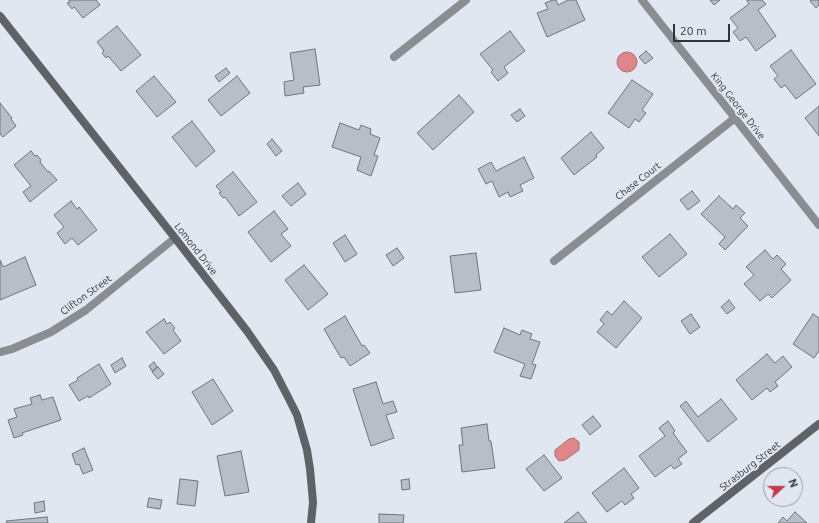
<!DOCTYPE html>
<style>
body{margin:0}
#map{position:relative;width:819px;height:523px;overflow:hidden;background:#e0e7f1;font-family:Ubuntu,sans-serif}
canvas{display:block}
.north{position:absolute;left:763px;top:467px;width:40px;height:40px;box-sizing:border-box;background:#e0e7f1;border:1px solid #9a9fa7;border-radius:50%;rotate:69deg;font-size:11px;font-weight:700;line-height:16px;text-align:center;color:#313337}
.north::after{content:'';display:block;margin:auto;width:14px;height:18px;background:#c8374d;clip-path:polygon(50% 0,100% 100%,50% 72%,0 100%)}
.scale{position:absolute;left:673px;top:24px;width:57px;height:18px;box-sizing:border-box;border:2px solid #313337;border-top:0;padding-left:5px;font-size:12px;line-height:14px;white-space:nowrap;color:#313337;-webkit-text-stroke:3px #e0e7f1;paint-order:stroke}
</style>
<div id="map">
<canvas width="819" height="523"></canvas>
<div class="north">N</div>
<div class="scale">20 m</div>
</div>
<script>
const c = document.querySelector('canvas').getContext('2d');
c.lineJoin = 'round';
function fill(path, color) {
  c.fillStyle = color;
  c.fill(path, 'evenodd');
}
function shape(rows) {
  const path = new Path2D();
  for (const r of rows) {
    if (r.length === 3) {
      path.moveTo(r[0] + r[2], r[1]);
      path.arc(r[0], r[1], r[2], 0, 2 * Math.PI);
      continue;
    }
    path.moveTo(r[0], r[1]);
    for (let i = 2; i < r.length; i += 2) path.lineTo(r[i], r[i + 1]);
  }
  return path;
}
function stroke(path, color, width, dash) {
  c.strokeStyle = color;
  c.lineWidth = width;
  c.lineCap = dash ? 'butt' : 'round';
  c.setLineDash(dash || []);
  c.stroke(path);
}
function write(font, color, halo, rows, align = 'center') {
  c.font = font + ' Ubuntu,sans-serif';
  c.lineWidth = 4;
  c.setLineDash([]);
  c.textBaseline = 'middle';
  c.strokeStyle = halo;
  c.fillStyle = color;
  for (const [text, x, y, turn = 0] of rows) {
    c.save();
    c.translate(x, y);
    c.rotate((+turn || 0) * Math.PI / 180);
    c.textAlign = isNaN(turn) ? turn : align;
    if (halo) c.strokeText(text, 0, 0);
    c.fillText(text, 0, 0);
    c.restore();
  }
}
const water = shape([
 [627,62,10],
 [574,438,579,442,579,450,565,460,559,461,555,456,555,450,569,439,574,438]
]);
const building = shape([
 [69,0,96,0,100,5,83,18,74,7,72,9,67,3,70,2,69,0],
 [553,0,556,0,558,5,568,0,576,0,585,20,547,37,537,13,548,9,545,3,553,0],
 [710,0,720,0,714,5,710,0],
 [747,0,762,0,766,4,758,10,776,36,756,51,746,37,740,41,733,32,738,28,730,18,749,4,747,1,747,0],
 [812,0,819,0,819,5,816,8,810,1,812,0],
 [117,26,141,55,121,71,108,56,106,58,102,53,104,51,97,42,117,26],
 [510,31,525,51,504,67,508,73,498,81,491,72,493,70,480,54,510,31],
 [315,49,320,85,303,87,304,93,285,96,284,82,294,80,290,53,315,49],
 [791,50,816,84,796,99,785,85,781,88,774,79,778,76,770,66,791,50],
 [646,51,653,58,645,64,639,57,646,51],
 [226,68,230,73,219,82,215,76,226,68],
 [154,76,176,102,157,117,136,91,154,76],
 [237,76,250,93,221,116,208,100,237,76],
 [632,80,653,94,642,110,646,113,639,122,635,119,629,128,608,113,632,80],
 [459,95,474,112,433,150,417,133,459,95],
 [0,103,12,118,11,119,16,126,3,137,0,134,0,103],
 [819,106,819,136,805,118,819,106],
 [520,109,525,116,517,122,511,115,520,109],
 [192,121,215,151,196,167,172,137,192,121],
 [340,123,359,130,361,125,371,129,370,134,380,138,374,155,378,156,371,176,357,170,361,157,332,147,340,123],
 [591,132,604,148,596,155,597,157,574,175,561,158,591,132],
 [272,139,282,151,276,156,267,144,272,139],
 [31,151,35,156,37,155,41,160,40,162,48,172,49,171,57,180,30,202,23,192,31,186,14,165,31,151],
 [524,157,534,178,520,185,523,191,510,197,508,192,499,197,492,181,486,184,478,169,491,162,496,171,524,157],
 [233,172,257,202,239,216,225,197,223,198,219,193,221,192,216,186,233,172],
 [298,183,306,194,291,206,282,196,298,183],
 [692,191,700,201,688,210,680,200,692,191],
 [719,196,733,209,736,205,745,213,740,218,748,226,725,250,719,244,725,237,701,214,719,196],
 [71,201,77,209,79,207,97,230,78,245,72,238,65,244,57,233,64,227,54,215,71,201],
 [274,211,288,229,281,234,291,246,271,262,248,232,274,211],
 [670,234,687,254,659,277,642,257,670,234],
 [345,235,357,254,345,262,333,243,345,235],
 [397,248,404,258,393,266,386,255,397,248],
 [765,250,773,259,777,255,786,264,781,269,791,280,772,298,768,294,760,301,744,284,754,275,746,267,765,250],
 [476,253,481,290,455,293,450,256,476,253],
 [25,257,36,285,0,300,0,260,3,267,25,257],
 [304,265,328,294,308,310,285,280,304,265],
 [729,300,735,308,727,314,721,307,729,300],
 [624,301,642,318,616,348,597,332,604,324,600,320,607,311,612,315,624,301],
 [691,314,700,327,690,334,681,321,691,314],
 [813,314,819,318,819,351,814,358,793,344,813,314],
 [345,316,362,346,364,345,370,353,350,366,344,357,341,358,324,329,345,316],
 [164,319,167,324,170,322,175,328,173,330,181,341,164,354,146,332,164,319],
 [504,328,520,335,522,330,532,334,530,339,540,342,532,364,536,365,531,379,520,376,525,364,494,352,504,328],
 [767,354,775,363,783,356,792,367,775,382,778,386,770,392,767,388,752,400,736,380,767,354],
 [122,358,126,366,115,373,111,365,122,358],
 [154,362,157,367,152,371,149,366,154,362],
 [99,364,111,384,89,398,88,396,79,401,69,385,78,380,77,378,99,364],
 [158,367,164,374,158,379,152,372,158,367],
 [213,379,233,411,212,425,192,392,213,379],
 [376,382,383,404,393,401,397,412,386,415,394,438,371,446,353,389,376,382],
 [40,395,42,400,53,397,61,420,22,433,23,435,14,438,8,420,17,417,14,409,32,404,30,398,40,395],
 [721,399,737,419,708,442,680,406,686,401,698,417,721,399],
 [593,416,601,426,590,435,582,425,593,416],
 [668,421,675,431,673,433,687,452,678,459,682,464,674,469,671,465,655,477,639,456,665,436,659,428,668,421],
 [487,424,489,441,491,441,495,468,462,472,459,445,463,445,461,428,487,424],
 [84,448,93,470,83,474,79,464,76,465,72,454,84,448],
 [241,451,249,492,225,496,217,456,241,451],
 [544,455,562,478,544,491,526,469,544,455],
 [624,468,639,488,631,494,634,498,625,505,622,501,607,512,592,493,624,468],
 [180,479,198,481,195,506,177,504,180,479],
 [409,479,410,489,402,490,401,480,409,479],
 [149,498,162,500,160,509,147,507,149,498],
 [44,501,45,511,35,513,34,503,44,501],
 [578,512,587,523,564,523,578,512],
 [795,512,807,523,778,523,783,517,787,521,795,512],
 [379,514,404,515,403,523,379,523,379,514],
 [47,517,48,523,7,523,6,521,47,517]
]);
const street = shape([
 [642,0,819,225],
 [394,57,466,0],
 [554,261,735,118],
 [0,352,12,349,51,332,86,310,175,238]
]);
const secondary = shape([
 [0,16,175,238,247,331,274,370,289,399,297,415,307,450,310,469,313,502,311,523],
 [693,523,819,424]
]);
const streetNames = [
 ["King George Drive",738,106,52],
 ["Chase Court",638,181,-38],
 ["Lomond Drive",196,249,52],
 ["Clifton Street",86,295,-36],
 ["Strasburg Street",750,466,-38]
];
fill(water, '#e0868a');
stroke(water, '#ac6d71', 1);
fill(building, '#b7bec7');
stroke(building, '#6f757d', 1);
stroke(street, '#8a8d91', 8);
stroke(secondary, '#5f6368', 8);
write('10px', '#313337', '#e0e7f1', streetNames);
</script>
